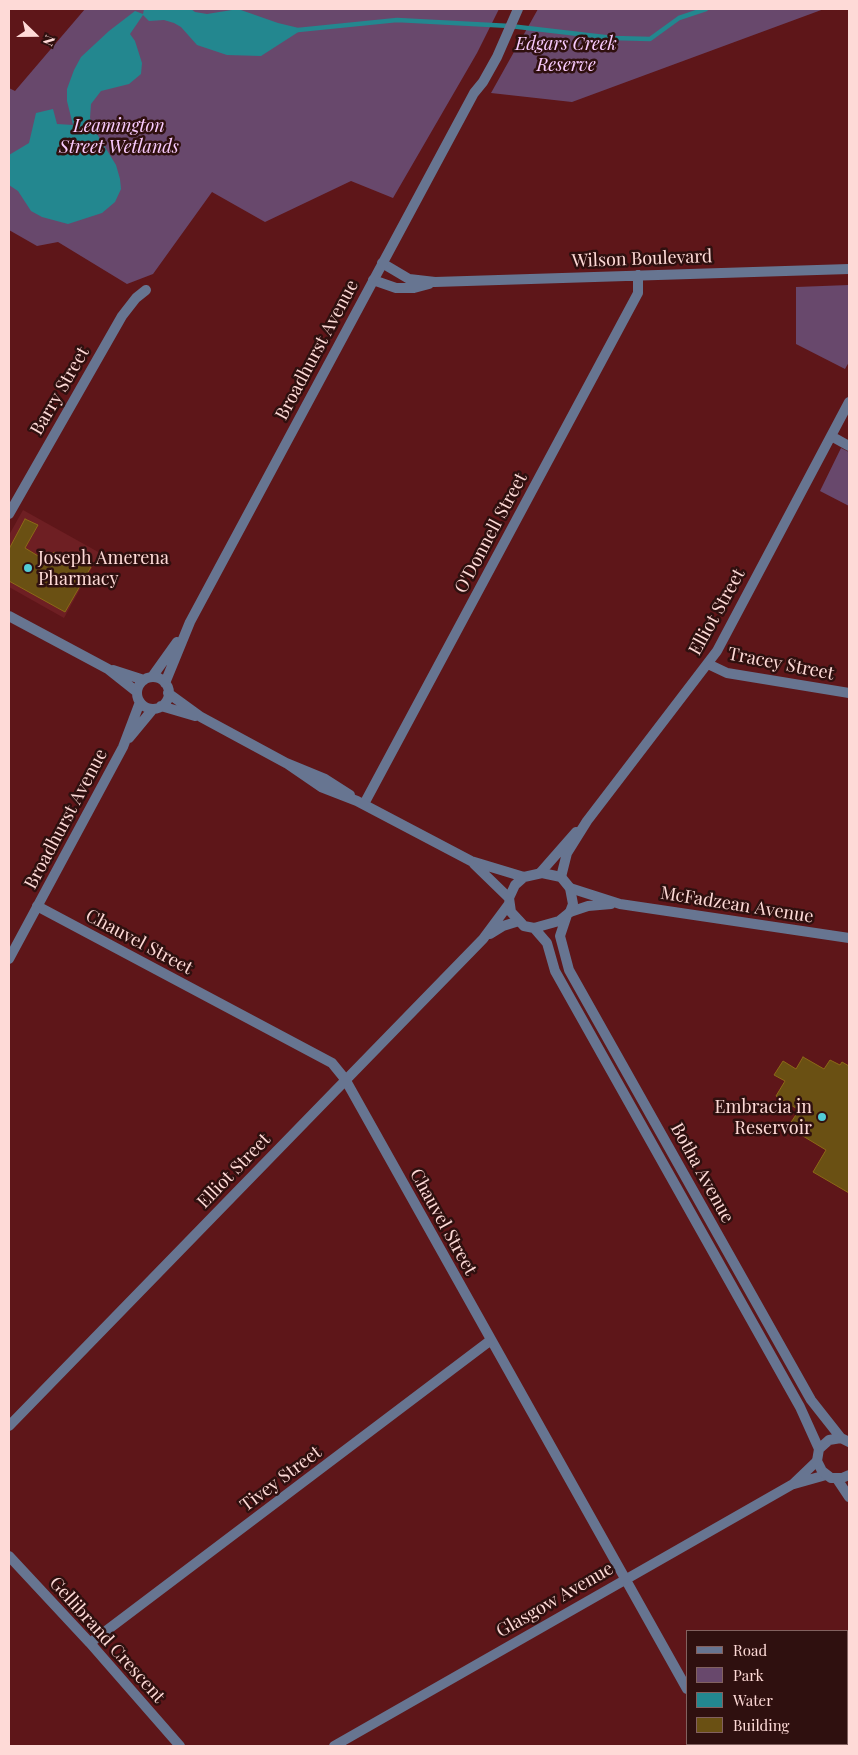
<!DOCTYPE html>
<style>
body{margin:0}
#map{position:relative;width:858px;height:1755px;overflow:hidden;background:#5e1619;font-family:"Playfair Display",serif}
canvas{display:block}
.frame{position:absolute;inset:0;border:10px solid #fedad7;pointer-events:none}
.legend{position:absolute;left:686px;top:1630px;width:162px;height:115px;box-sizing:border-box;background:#2f100f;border:1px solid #82615f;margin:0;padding:6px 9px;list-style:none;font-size:15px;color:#fedad7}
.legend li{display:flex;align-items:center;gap:10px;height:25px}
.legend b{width:25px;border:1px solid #82615f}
.north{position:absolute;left:10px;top:10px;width:50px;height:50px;-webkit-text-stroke:4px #2f100f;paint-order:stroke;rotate:112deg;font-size:14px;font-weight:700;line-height:20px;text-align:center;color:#fedad7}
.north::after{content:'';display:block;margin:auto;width:18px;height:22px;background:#fedad7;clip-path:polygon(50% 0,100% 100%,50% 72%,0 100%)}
</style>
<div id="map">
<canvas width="858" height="1755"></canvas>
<div class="frame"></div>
<ul class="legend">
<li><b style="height:6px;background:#677591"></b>Road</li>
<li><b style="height:14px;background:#68486c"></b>Park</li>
<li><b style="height:14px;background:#23878f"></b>Water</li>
<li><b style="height:14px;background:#6a5013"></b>Building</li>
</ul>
<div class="north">N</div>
</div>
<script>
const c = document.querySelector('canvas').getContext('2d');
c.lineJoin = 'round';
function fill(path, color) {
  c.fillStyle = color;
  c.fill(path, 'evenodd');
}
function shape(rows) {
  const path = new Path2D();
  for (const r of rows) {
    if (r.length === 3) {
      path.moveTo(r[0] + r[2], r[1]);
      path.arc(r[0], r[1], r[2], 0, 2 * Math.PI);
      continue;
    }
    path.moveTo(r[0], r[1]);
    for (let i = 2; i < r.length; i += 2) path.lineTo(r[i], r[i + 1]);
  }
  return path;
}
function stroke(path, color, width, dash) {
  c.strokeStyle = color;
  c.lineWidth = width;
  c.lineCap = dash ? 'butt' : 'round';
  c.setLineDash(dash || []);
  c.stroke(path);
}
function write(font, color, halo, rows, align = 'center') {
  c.font = font + ' "Playfair Display",serif';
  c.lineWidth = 5;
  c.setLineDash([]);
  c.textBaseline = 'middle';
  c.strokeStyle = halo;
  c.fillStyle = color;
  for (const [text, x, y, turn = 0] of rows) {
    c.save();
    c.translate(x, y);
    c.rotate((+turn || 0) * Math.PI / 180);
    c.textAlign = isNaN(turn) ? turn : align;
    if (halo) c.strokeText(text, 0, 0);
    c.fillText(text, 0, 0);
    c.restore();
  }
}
const built = shape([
 [23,510,100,553,64,618,9,587,9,535]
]);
const green = shape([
 [85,9,499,9,477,53,393,198,351,181,265,222,212,192,153,274,127,284,58,242,37,246,9,230,9,88,15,91],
 [538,9,824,9,572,102,491,93],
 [849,285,849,362,845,369,796,344,796,287],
 [841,448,849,452,849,506,820,491]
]);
const water = shape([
 [144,9,191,9,195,12,207,14,238,9,278,23,303,29,261,56,227,55,197,45,181,27,174,23,164,20,149,21,143,15,130,34,135,41,142,63,141,74,129,84,101,91,91,104,90,118,97,134,116,165,120,179,121,189,115,202,102,213,68,224,42,217,31,211,18,191,9,185,9,155,29,143,36,113,53,109,57,124,73,125,67,101,67,89,74,70,81,57,109,31,135,11,143,14]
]);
const stream = shape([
 [298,30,397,20,510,26,613,38,650,39,679,18,706,9]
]);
const building = shape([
 [25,519,38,525,25,548,48,562,54,552,76,565,79,560,91,567,65,612,9,581,9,549,25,519],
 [803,1057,824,1069,830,1060,840,1065,842,1062,849,1066,849,1193,813,1172,826,1150,788,1127,799,1110,776,1096,785,1081,774,1075,783,1061,796,1069,803,1057]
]);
const minor = shape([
 [382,263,409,279,435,282,849,269],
 [373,280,396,288,414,288,429,284],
 [831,436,849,446],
 [9,514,122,316,136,298,146,290],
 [708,664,727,673,849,693],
 [364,804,638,293,638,275],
 [540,873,576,832],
 [561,877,567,853,587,821,717,651,849,402],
 [570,888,620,904,849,938],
 [37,906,332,1063,345,1079,687,1689],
 [570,912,588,906,611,904],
 [490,934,503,926,519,921],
 [9,1426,483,939,509,904],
 [794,1484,826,1475],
 [9,1556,90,1643,180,1746],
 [90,1643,491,1340],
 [717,1744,718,1746],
 [334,1746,793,1484,817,1461]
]);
const tertiary = shape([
 [9,616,108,669,137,692],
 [113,670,144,680],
 [152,677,177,642],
 [153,693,16],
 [165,683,190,622,474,93,483,82,497,57,518,9],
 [168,693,201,717,286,763,325,779,350,795],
 [161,706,195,716],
 [129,738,153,709],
 [286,763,321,787,357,801,471,861,524,877],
 [474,864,509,898],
 [542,873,561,877,570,888,573,904,570,912,559,921,534,928,524,926,511,912,509,898,515,885,524,877,542,873],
 [567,915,560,936,569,970,811,1400,841,1438],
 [534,928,547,943,555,971,800,1407,819,1449],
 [9,959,123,747,140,702],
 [849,1442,841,1438,829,1440,819,1449,817,1461,822,1471,831,1478,842,1478,849,1475],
 [837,1479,849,1497]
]);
const markers = [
 [28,568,5,"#52ccd6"],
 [822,1117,5,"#52ccd6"]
];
const parkNames = [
 ["Edgars Creek",566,44],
 ["Reserve",566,65],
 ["Leamington",119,126],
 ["Street Wetlands",119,147]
];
const streetNames = [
 ["Wilson Boulevard",642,259,-2],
 ["Broadhurst Avenue",317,350,-62],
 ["Barry Street",60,391,-60],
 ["O'Donnell Street",491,533,-62],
 ["Elliot Street",717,612,-61],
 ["Tracey Street",781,664,11],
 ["Broadhurst Avenue",66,819,-62],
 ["McFadzean Avenue",737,905,9],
 ["Chauvel Street",139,942,28],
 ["Elliot Street",234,1171,-46],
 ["Botha Avenue",702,1173,61],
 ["Chauvel Street",443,1222,61],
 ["Tivey Street",281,1479,-37],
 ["Glasgow Avenue",555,1600,-30],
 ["Gellibrand Crescent",107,1640,48]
];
const poiNames = [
 ["Joseph Amerena",38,558],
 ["Pharmacy",38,579],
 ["Embracia in",812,1107,"right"],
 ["Reservoir",812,1128,"right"]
];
fill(built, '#6e1f23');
fill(green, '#68486c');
fill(water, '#23878f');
stroke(stream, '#23878f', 4.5);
fill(building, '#6a5013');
stroke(building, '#8c6917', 1);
stroke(minor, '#677591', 10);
stroke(tertiary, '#677591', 10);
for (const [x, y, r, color] of markers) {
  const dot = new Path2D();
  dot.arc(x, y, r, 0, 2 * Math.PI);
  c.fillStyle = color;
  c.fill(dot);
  stroke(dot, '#2f100f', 2);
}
write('italic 18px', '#f9cbfe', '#2f100f', parkNames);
write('18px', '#fedad7', '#2f100f', streetNames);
write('18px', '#fedad7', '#2f100f', poiNames, 'left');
</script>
